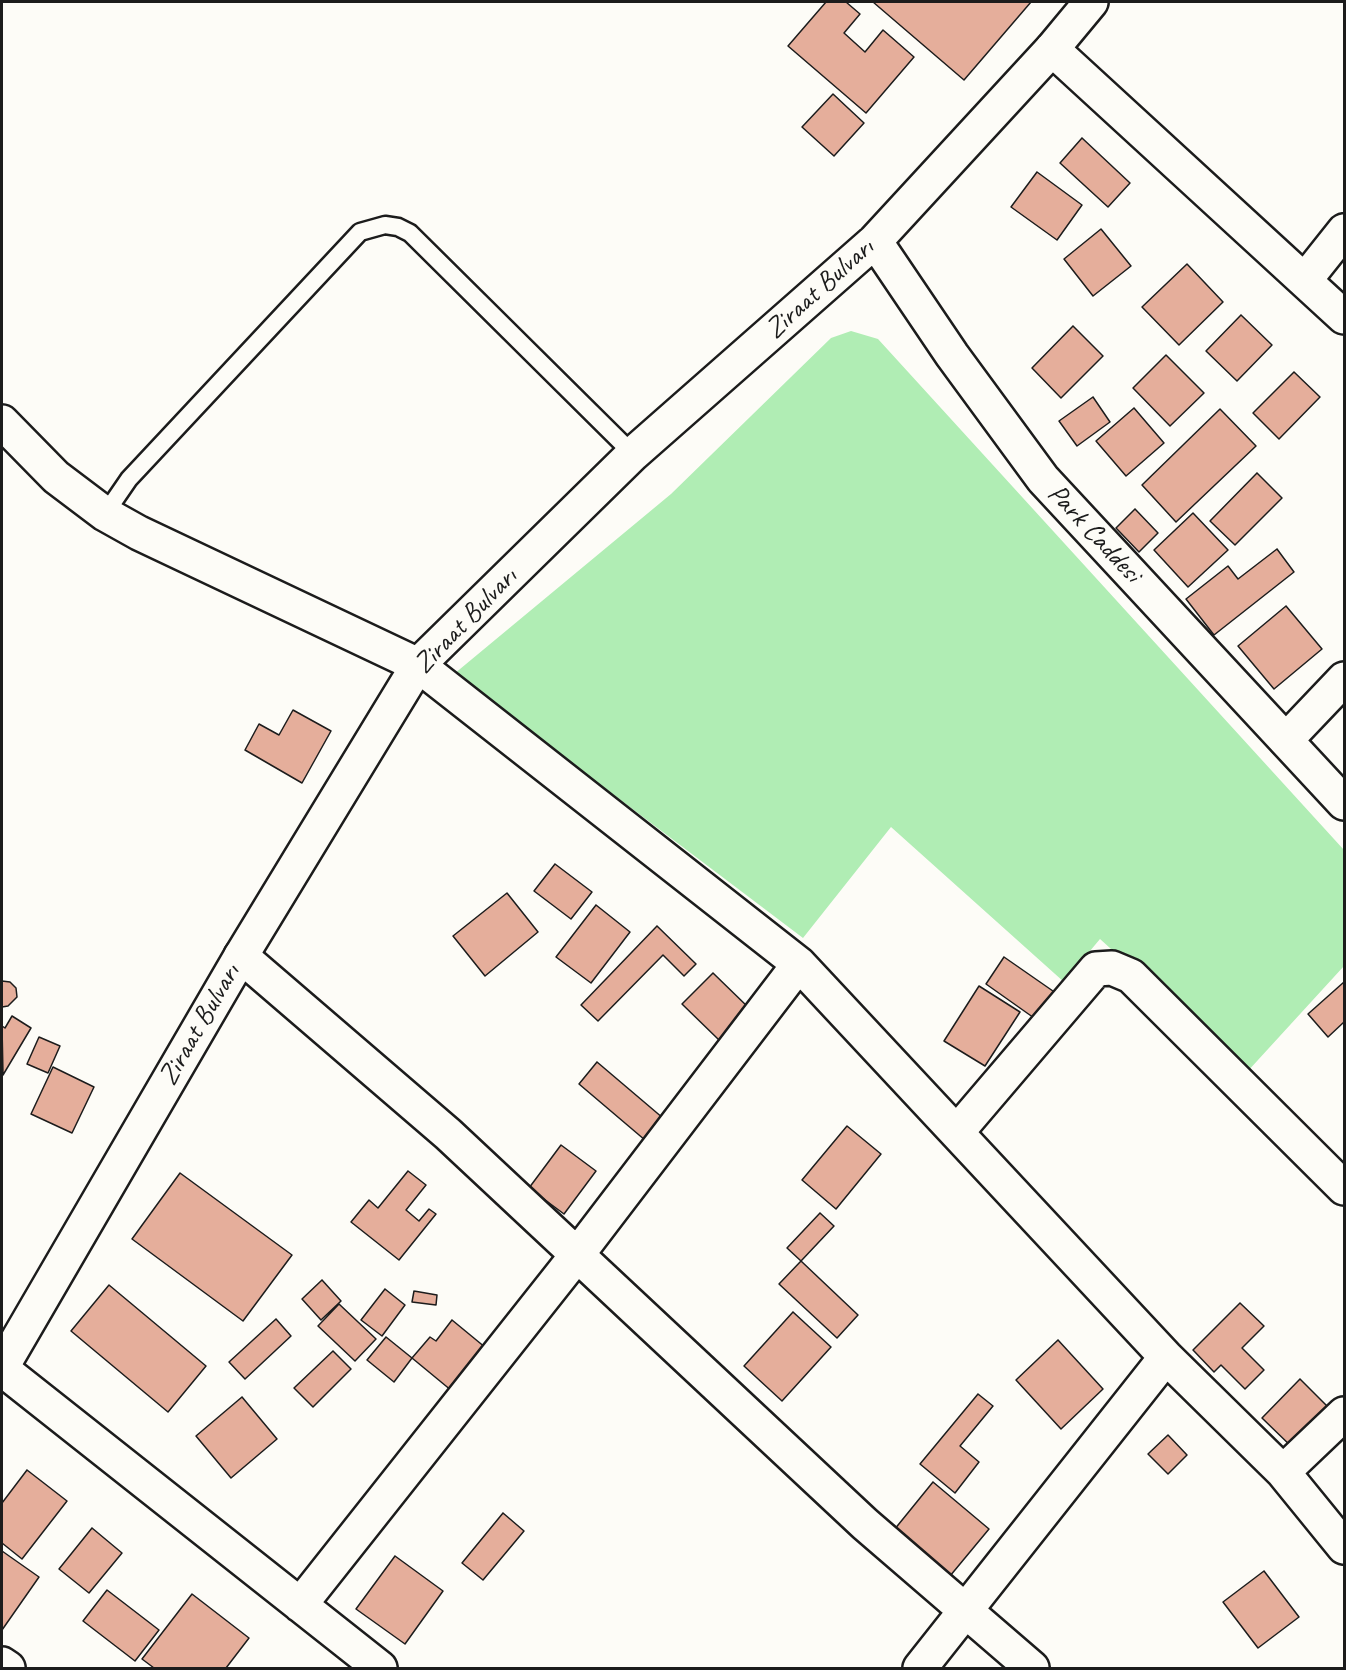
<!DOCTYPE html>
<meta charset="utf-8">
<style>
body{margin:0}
#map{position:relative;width:1346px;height:1670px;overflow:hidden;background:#fdfcf7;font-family:Caveat,sans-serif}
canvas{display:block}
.frame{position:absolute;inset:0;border:3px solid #1c1c1c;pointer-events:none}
</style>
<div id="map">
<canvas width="1346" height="1670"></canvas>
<div class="frame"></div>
</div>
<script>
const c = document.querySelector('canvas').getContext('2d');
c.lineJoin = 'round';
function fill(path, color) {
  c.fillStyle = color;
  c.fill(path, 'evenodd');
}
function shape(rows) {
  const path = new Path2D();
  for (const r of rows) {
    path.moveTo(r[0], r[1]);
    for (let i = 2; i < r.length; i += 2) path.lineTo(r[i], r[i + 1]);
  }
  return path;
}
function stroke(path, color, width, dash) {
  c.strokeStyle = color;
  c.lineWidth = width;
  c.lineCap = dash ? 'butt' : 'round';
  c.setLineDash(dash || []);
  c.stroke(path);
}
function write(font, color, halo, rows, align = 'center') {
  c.font = font + ' Caveat,sans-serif';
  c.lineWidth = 4.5;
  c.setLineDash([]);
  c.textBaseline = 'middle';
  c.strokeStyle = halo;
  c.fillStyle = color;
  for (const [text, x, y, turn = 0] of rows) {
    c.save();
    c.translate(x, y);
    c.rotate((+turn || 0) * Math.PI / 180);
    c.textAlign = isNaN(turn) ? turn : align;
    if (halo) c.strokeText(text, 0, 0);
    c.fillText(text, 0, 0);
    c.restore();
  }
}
const green = shape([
 [851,331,878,339,1344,850,1344,966,1247,1072,1100,939,1064,982,891,827,803,938,454,674,671,494,831,338]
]);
const building = shape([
 [826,2,846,2,860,14,844,33,865,52,883,30,914,57,866,113,788,46,826,2],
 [873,2,1031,2,964,80,873,2],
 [833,94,864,123,834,156,802,127,833,94],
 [1082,138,1130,183,1108,207,1060,163,1082,138],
 [1037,172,1082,205,1057,240,1011,207,1037,172],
 [1101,229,1131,266,1093,296,1064,259,1101,229],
 [1187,264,1223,302,1179,345,1142,307,1187,264],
 [1241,315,1272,345,1237,381,1206,351,1241,315],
 [1073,326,1103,356,1061,398,1032,368,1073,326],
 [1166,355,1204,393,1170,426,1133,388,1166,355],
 [1294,372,1320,397,1279,439,1253,413,1294,372],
 [1093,397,1110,422,1077,446,1059,421,1093,397],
 [1134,408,1164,443,1126,476,1096,441,1134,408],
 [1220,409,1256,446,1176,522,1142,485,1220,409],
 [1257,473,1282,498,1235,545,1210,521,1257,473],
 [1135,509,1158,533,1139,552,1116,528,1135,509],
 [1193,513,1228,550,1188,587,1154,550,1193,513],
 [1277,549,1294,572,1214,635,1186,599,1228,566,1238,579,1277,549],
 [1286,606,1322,649,1274,689,1238,646,1286,606],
 [293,710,331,731,302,783,245,750,259,724,279,735,293,710],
 [555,864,592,892,571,919,534,891,555,864],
 [507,893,538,932,485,976,453,936,507,893],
 [596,905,630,932,591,983,556,957,596,905],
 [657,926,696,964,684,976,663,955,598,1021,581,1005,657,926],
 [1004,957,1063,998,1044,1025,986,984,1004,957],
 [713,973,750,1009,719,1040,682,1004,713,973],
 [2,981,10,982,16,988,17,997,8,1006,2,1007,2,981],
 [1344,982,1344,1022,1328,1037,1308,1014,1344,982],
 [979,986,1020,1012,985,1066,944,1041,979,986],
 [12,1016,31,1028,3,1075,2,1026,5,1028,12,1016],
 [39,1037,60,1046,48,1073,27,1064,39,1037],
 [597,1062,670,1124,652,1146,579,1084,597,1062],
 [53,1067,94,1087,72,1133,31,1114,53,1067],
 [847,1126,881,1154,836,1209,802,1180,847,1126],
 [561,1145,596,1171,564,1214,529,1188,561,1145],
 [408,1171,426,1185,406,1210,419,1221,429,1209,436,1214,399,1260,351,1222,369,1200,378,1208,408,1171],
 [180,1173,292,1255,243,1321,132,1239,180,1173],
 [820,1213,834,1226,801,1261,787,1248,820,1213],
 [801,1261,858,1315,837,1338,779,1284,801,1261],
 [322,1280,341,1301,321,1320,302,1299,322,1280],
 [109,1285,206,1366,168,1412,71,1331,109,1285],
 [385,1289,405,1305,382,1336,361,1320,385,1289],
 [414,1291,437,1295,436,1305,412,1302,414,1291],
 [1240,1303,1264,1326,1242,1348,1264,1370,1245,1389,1221,1365,1214,1372,1193,1350,1240,1303],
 [339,1304,376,1339,355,1361,318,1326,339,1304],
 [793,1312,831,1347,782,1401,744,1366,793,1312],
 [276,1319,291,1336,245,1379,229,1362,276,1319],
 [452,1320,486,1348,452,1391,412,1358,430,1337,436,1341,452,1320],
 [386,1337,412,1358,394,1382,367,1360,386,1337],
 [1058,1340,1103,1389,1061,1429,1016,1380,1058,1340],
 [333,1351,351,1369,313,1407,294,1388,333,1351],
 [1300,1379,1333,1412,1296,1451,1262,1418,1300,1379],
 [978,1394,993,1406,960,1446,979,1462,955,1493,920,1464,978,1394],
 [242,1397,277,1439,231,1478,196,1436,242,1397],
 [1168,1435,1187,1455,1168,1474,1148,1454,1168,1435],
 [27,1470,67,1501,22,1559,2,1543,2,1503,27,1470],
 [933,1482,989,1529,950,1576,894,1530,933,1482],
 [503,1513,524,1531,483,1580,462,1563,503,1513],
 [92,1528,122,1553,89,1593,59,1569,92,1528],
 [2,1551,39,1577,2,1630,2,1551],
 [395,1556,443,1591,405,1644,356,1609,395,1556],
 [1264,1571,1299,1617,1258,1648,1223,1602,1264,1571],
 [107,1590,159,1630,135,1661,83,1621,107,1590],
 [192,1594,249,1638,226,1668,154,1668,142,1659,192,1594]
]);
const service = shape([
 [105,514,129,479,360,232,385,225,398,227,410,233,633,454]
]);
const minor = shape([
 [1052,49,1344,317],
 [1305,280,1344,231],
 [2,422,56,477,105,514,139,533,418,665,799,964,1166,1357,1283,1472,1344,1547],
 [1286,740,1344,679],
 [241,956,448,1134,865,1524,1032,1668],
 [957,1132,1096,969,1112,968,1131,976,1344,1188],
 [2,1369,380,1668],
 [1283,1472,1344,1414],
 [300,1605,577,1255,799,964],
 [2,1664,8,1668],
 [920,1668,1166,1357]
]);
const tertiary = shape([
 [875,241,952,355,1043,479,1344,803],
 [2,1367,241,956,418,665,633,454,875,241,1052,49,1091,2]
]);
const streetNames = [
 ["Ziraat Bulvarı",820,289,-42],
 ["Park Caddesi",1094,534,47],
 ["Ziraat Bulvarı",466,621,-46],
 ["Ziraat Bulvarı",200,1025,-60]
];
fill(green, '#b0edb4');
fill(building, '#e5ae9b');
stroke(building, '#1c1c1c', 1.5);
stroke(service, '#1c1c1c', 21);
stroke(minor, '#1c1c1c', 38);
stroke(tertiary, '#1c1c1c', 38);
stroke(service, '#fdfcf7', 16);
stroke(minor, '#fdfcf7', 33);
stroke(tertiary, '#fdfcf7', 33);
write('28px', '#1c1c1c', '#fdfcf7', streetNames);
</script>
